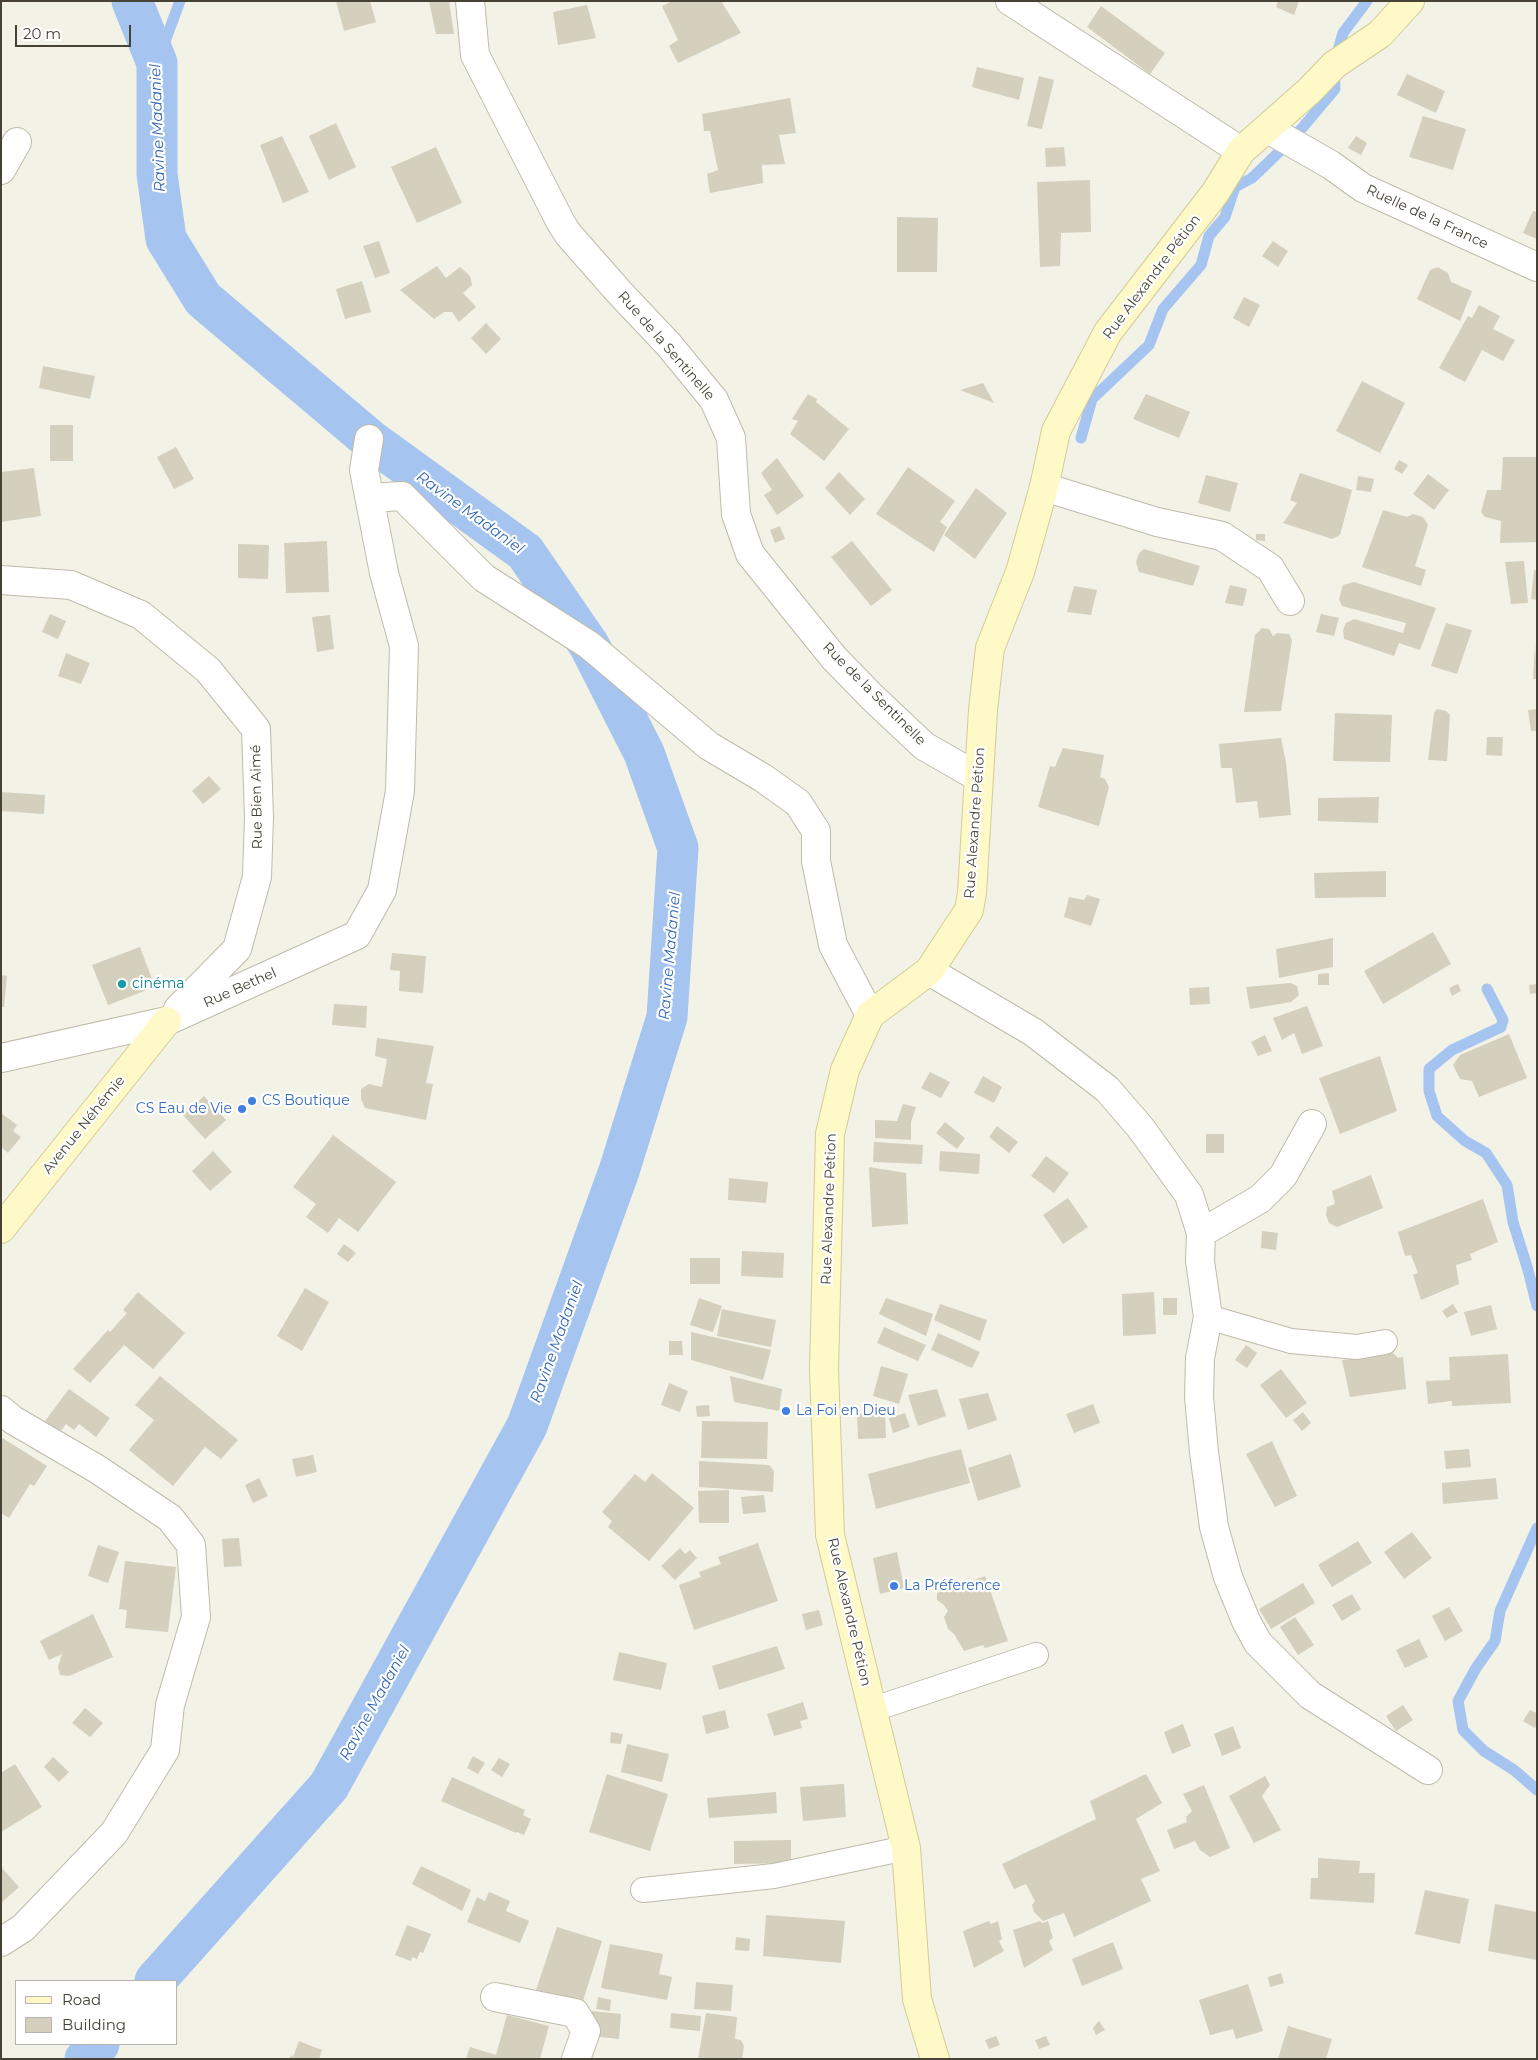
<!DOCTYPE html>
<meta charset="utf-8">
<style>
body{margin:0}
#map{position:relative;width:1538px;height:2060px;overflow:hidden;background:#f3f2e7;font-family:Montserrat,sans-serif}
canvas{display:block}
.frame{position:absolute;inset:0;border:2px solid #464336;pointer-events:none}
.legend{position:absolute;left:15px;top:1980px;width:162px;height:65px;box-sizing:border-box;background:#fff;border:1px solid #b5b4af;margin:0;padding:6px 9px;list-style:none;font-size:15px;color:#464336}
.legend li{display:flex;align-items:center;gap:10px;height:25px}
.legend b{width:25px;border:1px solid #b5b4af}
.scale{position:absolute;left:15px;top:25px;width:116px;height:22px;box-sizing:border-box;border:2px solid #464336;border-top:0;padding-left:6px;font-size:15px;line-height:18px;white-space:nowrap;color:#464336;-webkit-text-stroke:4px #fff;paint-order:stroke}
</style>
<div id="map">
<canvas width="1538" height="2060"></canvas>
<div class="frame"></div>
<ul class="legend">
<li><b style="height:6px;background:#fef9c7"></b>Road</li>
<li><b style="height:14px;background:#d5cfbd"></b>Building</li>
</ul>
<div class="scale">20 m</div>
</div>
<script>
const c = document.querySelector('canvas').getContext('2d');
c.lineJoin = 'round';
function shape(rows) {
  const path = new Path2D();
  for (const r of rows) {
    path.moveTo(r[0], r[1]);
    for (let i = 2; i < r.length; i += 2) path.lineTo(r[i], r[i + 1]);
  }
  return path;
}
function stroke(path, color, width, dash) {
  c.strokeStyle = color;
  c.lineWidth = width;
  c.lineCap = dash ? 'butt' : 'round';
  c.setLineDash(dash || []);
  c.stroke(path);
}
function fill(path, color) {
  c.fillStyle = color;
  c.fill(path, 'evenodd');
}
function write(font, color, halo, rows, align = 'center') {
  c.font = font + ' Montserrat,sans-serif';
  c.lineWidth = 4.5;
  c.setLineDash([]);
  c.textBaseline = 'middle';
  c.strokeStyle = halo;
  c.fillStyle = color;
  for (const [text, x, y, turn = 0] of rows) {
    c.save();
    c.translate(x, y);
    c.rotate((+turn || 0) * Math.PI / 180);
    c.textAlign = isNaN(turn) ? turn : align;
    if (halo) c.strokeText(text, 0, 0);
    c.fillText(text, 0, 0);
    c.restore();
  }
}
const stream = shape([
 [157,63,180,1],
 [1081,438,1092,399,1149,345,1163,309,1201,265,1209,236,1225,217,1235,187,1252,178,1277,154,1303,127,1335,89,1334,65,1343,33,1367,1],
 [1487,989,1503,1020,1501,1027,1452,1050,1429,1069,1429,1091,1437,1116,1465,1141,1486,1153,1507,1185,1513,1222,1528,1270,1537,1306],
 [1537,1528,1500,1611,1495,1641,1476,1668,1458,1701,1463,1730,1484,1751,1514,1770,1537,1790]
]);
const canal = shape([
 [132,1,157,63,157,174,166,239,203,299,369,439,525,552,589,645,644,753,678,848,667,1017,619,1171,527,1426,329,1786,155,1981],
 [85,2059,99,2044]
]);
const building = shape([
 [336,1,370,1,376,22,344,31],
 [429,1,449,1,454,34,436,34],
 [672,1,721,1,741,33,678,63,669,46,678,40,662,6],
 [1278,1,1299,1,1294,15,1276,7],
 [587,5,596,38,558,45,553,12],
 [1101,6,1165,53,1150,74,1087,27],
 [977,67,1024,78,1019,100,972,87],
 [1407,74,1445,91,1436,113,1397,95],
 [1039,76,1054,80,1042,129,1027,126],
 [790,98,796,133,779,135,785,164,762,165,763,183,710,193,707,174,718,170,710,131,704,131,702,114],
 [1423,116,1466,129,1453,170,1409,157],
 [336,123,356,167,329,180,309,136],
 [282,136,309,192,283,203,260,145],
 [1356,136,1367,143,1361,155,1348,148],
 [436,147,462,203,417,223,391,167],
 [1064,147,1066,166,1046,167,1045,148],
 [1090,180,1091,232,1061,233,1060,266,1040,267,1037,182],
 [1533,211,1537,212,1537,239,1523,233],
 [897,217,938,218,937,272,897,272],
 [379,241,390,273,375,278,363,246],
 [1273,241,1288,251,1278,267,1262,256],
 [437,266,446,278,460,267,470,276,472,285,463,293,476,307,459,322,452,312,444,312,434,319,400,290],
 [1438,267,1448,273,1451,282,1472,291,1460,321,1417,299,1430,270],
 [362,281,371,312,345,319,336,289],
 [1244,297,1260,305,1249,327,1233,318],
 [1479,305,1500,316,1493,329,1515,340,1503,361,1482,350,1465,382,1439,368,1468,316,1472,318],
 [486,323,501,339,486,354,471,338],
 [43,366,95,376,90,399,39,388],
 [1362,381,1405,403,1380,453,1336,431],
 [983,383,994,403,960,390],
 [808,394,817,399,816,402,849,429,824,461,790,434,798,421,792,419],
 [1146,394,1190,412,1179,438,1133,419],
 [50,425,73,425,73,461,50,461],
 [176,447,194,479,174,489,157,457],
 [1503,457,1537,457,1537,542,1500,543,1501,521,1485,517,1481,512,1487,490,1501,490],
 [777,458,804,496,777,515,764,495,772,490,761,473],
 [1399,460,1408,465,1402,474,1394,469],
 [908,467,955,501,940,522,947,527,934,552,876,514],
 [34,468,41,516,1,522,1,472],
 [839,472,865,499,850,515,825,488],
 [1300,473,1352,490,1340,535,1332,539,1283,523,1297,503,1290,500],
 [1428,474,1449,490,1434,510,1413,494],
 [1206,475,1238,483,1230,512,1198,503],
 [1358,476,1374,479,1371,492,1356,490],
 [976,488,1007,513,975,559,944,535],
 [1383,510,1407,517,1413,514,1423,517,1428,525,1415,566,1426,570,1421,586,1362,567],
 [780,526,785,539,775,543,770,530],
 [1256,534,1265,534,1265,541,1256,540],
 [327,541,329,592,286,593,284,543],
 [852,541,892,590,871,606,831,557],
 [238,544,269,545,268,579,238,578],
 [1144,549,1200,566,1193,586,1139,572,1136,562,1139,553],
 [1524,561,1528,603,1511,604,1505,562],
 [1534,570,1537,571,1537,600,1531,599],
 [1354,582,1436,608,1420,650,1399,643,1394,656,1344,639,1343,630,1346,623,1354,619,1403,633,1406,623,1342,606,1339,599,1343,585],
 [1230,585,1247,589,1243,606,1225,603],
 [1074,586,1097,590,1091,615,1067,612],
 [50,614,66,621,58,639,42,632],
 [1321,614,1339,618,1334,636,1316,632],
 [330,615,334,649,317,652,312,617],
 [1446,623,1472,630,1457,674,1431,666],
 [1262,628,1269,629,1273,636,1277,633,1289,634,1292,640,1281,711,1244,712,1255,635],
 [1535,644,1537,679,1533,679],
 [66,653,90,663,81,684,58,676],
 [1437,709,1446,711,1450,715,1447,761,1428,760,1434,713],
 [1537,709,1537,731,1531,731,1528,710],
 [1335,713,1392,715,1390,762,1333,761],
 [1487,737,1503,737,1502,756,1486,755],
 [1281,738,1286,762,1291,815,1259,818,1257,801,1236,803,1232,768,1221,768,1219,744],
 [1063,748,1104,755,1100,777,1105,779,1109,787,1099,826,1038,807,1050,766,1055,767],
 [209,776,221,789,203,804,192,791],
 [1,792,45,795,44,814,1,811],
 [1379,797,1378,823,1318,821,1318,798],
 [1386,871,1386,897,1315,898,1314,873],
 [1087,895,1100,899,1091,926,1064,917,1069,897,1084,900],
 [1433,932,1451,964,1383,1004,1364,971],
 [1333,938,1333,967,1279,978,1276,949],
 [140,947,155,987,108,1005,92,965],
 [392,953,426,956,423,993,399,991,400,971,390,970],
 [1329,973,1329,985,1318,985,1318,974],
 [1,975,7,976,4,1007,1,1007],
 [1291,983,1297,986,1299,995,1291,1002,1250,1009,1246,987],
 [1458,984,1461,991,1452,996,1449,988],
 [1537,984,1537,993,1530,994,1529,985],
 [1209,987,1210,1004,1190,1005,1189,988],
 [334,1004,367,1006,366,1028,332,1025],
 [1307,1006,1323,1046,1302,1054,1294,1033,1282,1040,1273,1018],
 [1509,1034,1527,1078,1479,1097,1472,1081,1460,1079,1453,1065,1460,1055],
 [1265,1035,1272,1051,1258,1056,1251,1042],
 [377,1038,434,1046,426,1083,433,1084,426,1120,365,1108,361,1099,361,1089,369,1084,382,1087,387,1059,375,1056],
 [1380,1056,1397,1111,1340,1134,1319,1078],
 [930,1072,950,1082,941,1098,921,1088],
 [983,1076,1002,1087,994,1103,974,1093],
 [204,1096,226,1120,205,1139,183,1115],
 [903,1104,916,1107,911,1122,911,1140,875,1138,875,1120,897,1121],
 [1,1113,17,1125,13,1131,21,1137,8,1153,1,1147],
 [945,1122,965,1138,957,1149,936,1133],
 [997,1126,1018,1142,1009,1153,989,1137],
 [1206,1134,1224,1134,1224,1153,1206,1153],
 [333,1135,396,1182,358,1232,339,1218,328,1233,306,1217,316,1204,293,1187],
 [874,1142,923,1145,922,1164,873,1162],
 [213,1151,232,1172,210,1191,192,1171],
 [940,1151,980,1154,979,1174,939,1171],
 [1046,1156,1069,1173,1054,1193,1031,1176],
 [869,1167,906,1173,908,1224,872,1227],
 [1371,1175,1383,1208,1337,1227,1329,1223,1326,1215,1327,1207,1335,1204,1332,1191],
 [729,1178,768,1182,766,1203,728,1200],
 [1068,1198,1088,1227,1063,1244,1043,1215],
 [1483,1199,1498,1242,1470,1254,1472,1260,1456,1265,1459,1284,1421,1300,1413,1275,1418,1273,1411,1255,1405,1256,1398,1232],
 [1262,1231,1278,1233,1276,1250,1261,1248],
 [344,1244,356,1253,348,1262,337,1254],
 [742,1251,784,1253,783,1278,741,1276],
 [690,1258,720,1258,720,1284,690,1284],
 [305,1288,329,1302,302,1351,277,1336],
 [138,1292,185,1333,153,1369,124,1345,90,1383,73,1369,108,1330,110,1332,127,1313,123,1310],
 [1154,1292,1156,1334,1123,1336,1122,1294],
 [699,1298,722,1306,713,1332,690,1325],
 [886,1298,933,1314,926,1336,879,1314],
 [1163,1298,1177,1298,1177,1315,1163,1315],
 [940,1304,987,1320,980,1341,934,1320],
 [1453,1304,1458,1312,1447,1318,1442,1311],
 [1491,1305,1497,1329,1471,1336,1464,1312],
 [722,1309,776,1320,771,1347,717,1336],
 [884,1327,926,1345,918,1361,877,1343],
 [691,1332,771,1350,763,1380,691,1360],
 [938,1333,980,1352,972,1368,931,1350],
 [669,1341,682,1341,683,1355,669,1355],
 [1246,1345,1257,1353,1247,1368,1235,1360],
 [1390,1350,1398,1358,1403,1357,1406,1389,1350,1397,1342,1360,1374,1356,1378,1351],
 [1508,1354,1511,1403,1452,1406,1452,1401,1428,1404,1426,1381,1450,1380,1449,1357],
 [881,1366,908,1374,899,1404,873,1396],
 [1281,1369,1307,1403,1286,1418,1260,1385],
 [160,1376,238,1440,221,1459,205,1447,173,1486,129,1450,154,1420,135,1405],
 [730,1376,782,1389,779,1411,734,1402],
 [669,1383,688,1391,680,1412,661,1405],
 [69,1389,110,1418,96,1437,79,1424,74,1430,66,1424,60,1432,45,1421],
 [937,1389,946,1416,918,1426,908,1395],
 [988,1393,997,1420,968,1430,959,1399],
 [1093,1404,1100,1423,1074,1433,1066,1414],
 [709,1405,710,1416,697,1417,696,1406],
 [1303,1412,1311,1423,1302,1431,1293,1420],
 [885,1413,886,1438,858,1439,857,1414],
 [905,1413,910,1427,893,1433,889,1418],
 [702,1421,768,1422,767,1459,701,1458],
 [1,1437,47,1466,34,1486,30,1484,9,1518,1,1513],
 [1272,1441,1297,1496,1275,1507,1246,1454],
 [961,1449,970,1483,876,1509,868,1474],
 [1469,1449,1471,1467,1446,1469,1444,1451],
 [1011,1454,1021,1487,978,1501,968,1468],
 [313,1455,317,1472,296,1477,292,1459],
 [699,1461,769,1465,774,1471,773,1492,699,1487],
 [652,1473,694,1508,649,1561,608,1527,612,1521,602,1512,635,1474,645,1482],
 [259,1478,268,1496,253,1503,245,1485],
 [1496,1478,1498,1499,1443,1504,1442,1483],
 [729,1490,729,1523,699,1523,698,1491],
 [764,1495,766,1512,743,1514,741,1497],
 [1412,1532,1432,1558,1404,1579,1384,1552],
 [239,1538,242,1566,224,1567,222,1539],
 [1358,1541,1372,1563,1332,1587,1318,1565],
 [758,1543,778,1601,694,1630,679,1585,701,1577,699,1572,721,1564,718,1557],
 [98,1545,119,1552,108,1583,88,1576],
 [680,1548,685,1554,690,1550,697,1558,675,1580,661,1566],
 [897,1552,904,1588,880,1594,873,1558],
 [125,1561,176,1567,168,1632,125,1628,127,1610,119,1609],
 [985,1576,1008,1641,985,1648,983,1645,964,1651,954,1634,948,1629,944,1617,948,1611,944,1605,937,1600,937,1593],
 [1303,1583,1315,1603,1271,1629,1259,1609],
 [1352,1594,1361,1609,1342,1621,1332,1605],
 [1449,1607,1463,1631,1445,1641,1432,1616],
 [819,1610,823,1625,806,1630,802,1614],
 [93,1614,113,1657,69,1676,60,1675,58,1667,62,1654,49,1660,40,1641],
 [1295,1617,1314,1645,1298,1655,1280,1627],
 [1419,1639,1428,1657,1405,1668,1396,1650],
 [777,1646,785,1669,719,1690,712,1666],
 [619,1652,667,1663,661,1690,613,1680],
 [803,1702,808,1719,800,1721,802,1728,774,1736,767,1714],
 [1403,1705,1413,1720,1396,1731,1386,1716],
 [85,1708,103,1723,90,1737,72,1723],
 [725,1710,729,1728,706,1734,702,1716],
 [1530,1710,1537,1713,1537,1724,1535,1728,1523,1721],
 [1183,1724,1191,1746,1172,1754,1164,1732],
 [1233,1726,1241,1748,1222,1756,1214,1734],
 [611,1732,623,1734,621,1744,610,1743],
 [627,1744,669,1754,662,1782,621,1772],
 [473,1756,485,1763,478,1774,467,1768],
 [53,1757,69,1772,59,1782,44,1767],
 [499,1758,510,1764,502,1777,491,1770],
 [15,1764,42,1807,1,1832,1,1773],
 [607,1774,668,1794,650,1851,589,1832],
 [1146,1774,1162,1803,1136,1819,1160,1871,1141,1879,1151,1901,1074,1937,1064,1913,1043,1921,1034,1912,1032,1905,1035,1901,1026,1884,1014,1889,1002,1864,1096,1819,1090,1801],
 [1265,1776,1270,1785,1262,1796,1281,1830,1254,1843,1229,1796],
 [452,1777,525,1810,523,1815,531,1819,524,1835,517,1832,516,1833,441,1801],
 [844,1784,846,1817,803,1821,800,1787],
 [1204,1785,1230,1848,1210,1857,1200,1850,1195,1841,1174,1849,1167,1830,1187,1822,1186,1817,1192,1811,1183,1794],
 [776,1792,777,1813,709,1818,707,1798],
 [791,1840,791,1863,734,1864,734,1841],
 [1318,1858,1360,1861,1359,1873,1375,1873,1374,1903,1310,1899,1311,1878,1318,1878],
 [421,1866,471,1890,462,1911,412,1884],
 [1,1867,19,1887,1,1903],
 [1425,1890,1469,1899,1460,1944,1415,1934],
 [489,1892,510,1901,506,1911,529,1921,520,1943,467,1922,477,1897,485,1901],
 [1495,1904,1537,1912,1537,1960,1488,1951],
 [766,1915,845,1921,841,1963,763,1956],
 [989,1921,991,1924,998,1921,1002,1939,999,1941,1004,1951,974,1968,963,1931],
 [1040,1921,1042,1923,1048,1921,1053,1938,1049,1941,1053,1950,1024,1968,1013,1930],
 [407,1925,431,1934,423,1953,420,1952,417,1959,412,1957,411,1961,395,1955],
 [557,1927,602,1941,582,2004,536,1990],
 [736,1937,750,1939,749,1951,735,1950],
 [1113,1942,1123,1969,1082,1986,1072,1959],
 [610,1944,663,1954,659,1974,672,1977,667,2000,601,1988],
 [1281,1973,1284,1983,1270,1987,1268,1977],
 [696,1982,733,1985,731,2011,694,2009],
 [1248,1984,1263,2031,1236,2039,1233,2029,1210,2035,1199,2000],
 [598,1997,611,2000,610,2011,596,2009],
 [592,2011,621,2014,619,2039,591,2036],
 [671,2013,701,2016,700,2031,670,2028],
 [706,2013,737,2017,735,2039,741,2040,744,2046,742,2059,698,2059],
 [507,2015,549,2026,540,2059,466,2059,470,2047,496,2055],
 [1099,2021,1105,2030,1096,2035,1093,2028],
 [1288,2026,1332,2039,1326,2059,1278,2059],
 [996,2036,1000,2045,989,2049,985,2040],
 [1046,2036,1050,2045,1039,2049,1035,2040],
 [299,2041,322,2050,319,2059,289,2059,291,2055,293,2057]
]);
const lane = shape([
 [1208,1317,1291,1341,1357,1347,1385,1342],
 [871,1710,1036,1655],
 [643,1890,774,1876,906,1848]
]);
const street = shape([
 [470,1,475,55,561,223,568,234,619,292,669,345,714,400,731,438,736,514,750,554,834,658,872,697,924,746,978,777],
 [1010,1,1241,151],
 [1268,129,1331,165,1363,188,1537,267],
 [1,170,17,142],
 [1044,487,1157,522,1222,536,1270,568,1290,601],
 [371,498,402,496,484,578,589,645,709,746,763,778,798,803,816,831,816,861,833,945,870,1015],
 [1,580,71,585,141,615,208,670,256,729,259,817,257,877,237,949,178,1009],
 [929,971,1033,1032,1107,1089,1140,1127,1189,1195,1201,1233,1200,1261,1208,1317,1200,1358,1199,1397,1204,1452,1214,1527,1228,1577,1246,1621,1258,1643,1310,1695,1428,1770],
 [1,1058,167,1021,357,935,382,890,400,791,404,646,384,573,364,470,369,439],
 [1201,1233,1260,1199,1283,1176,1312,1124],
 [1,1410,13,1420,97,1469,170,1518,191,1545,196,1617,170,1705,165,1750,114,1833,23,1928,1,1942],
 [495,1997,575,2013,586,2031,576,2059]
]);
const secondary = shape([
 [1,1229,167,1021],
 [935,2059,917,1999,906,1848,830,1535,824,1369,830,1134,845,1070,870,1015,929,971,969,910,972,893,983,710,990,648,1020,572,1044,487,1056,431,1108,332,1215,193,1241,151,1309,91,1334,65,1380,34,1410,1]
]);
const markers = [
 [122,984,5,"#0f9aa8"],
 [252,1101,5,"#3f7fe0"],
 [242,1109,5,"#3f7fe0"],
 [786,1411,5,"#3f7fe0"],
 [894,1586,5,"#3f7fe0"]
];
const streetNames = [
 ["Ruelle de la France",1427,217,25],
 ["Rue Alexandre Pétion",1152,277,-53],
 ["Rue de la Sentinelle",666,346,49],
 ["Rue de la Sentinelle",874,694,45],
 ["Rue Bien Aimé",257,797,-91],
 ["Rue Alexandre Pétion",975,823,-86],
 ["Rue Bethel",240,988,-24],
 ["Avenue Néhémie",84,1125,-51],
 ["Rue Alexandre Pétion",829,1209,-88],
 ["Rue Alexandre Pétion",849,1612,77]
];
const cultureNames = [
 ["cinéma",132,984]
];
const shopNames = [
 ["CS Boutique",262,1101],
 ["CS Eau de Vie",232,1109,"right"],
 ["La Foi en Dieu",796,1411],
 ["La Préference",904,1586]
];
const waterNames = [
 ["Ravine Madaniel",158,128,-92],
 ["Ravine Madaniel",470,513,36],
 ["Ravine Madaniel",670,956,-85],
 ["Ravine Madaniel",557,1342,-70],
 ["Ravine Madaniel",375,1703,-61]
];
stroke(stream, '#a5c4ef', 11);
stroke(canal, '#a5c4ef', 41);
fill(building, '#d5cfbd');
stroke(lane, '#bfbbaa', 26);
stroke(street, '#bfbbaa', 30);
stroke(secondary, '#d3cc98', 30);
stroke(lane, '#fff', 24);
stroke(street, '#fff', 28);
stroke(secondary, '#fef9c7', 28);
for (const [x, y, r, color] of markers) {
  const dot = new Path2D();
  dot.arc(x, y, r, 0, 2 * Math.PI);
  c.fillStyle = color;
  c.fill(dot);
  stroke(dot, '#fff', 2);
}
write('14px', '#464336', '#fff', streetNames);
write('14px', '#0d838f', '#fff', cultureNames, 'left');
write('14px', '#366cbe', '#fff', shopNames, 'left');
write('italic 15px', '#3166b1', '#fff', waterNames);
</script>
